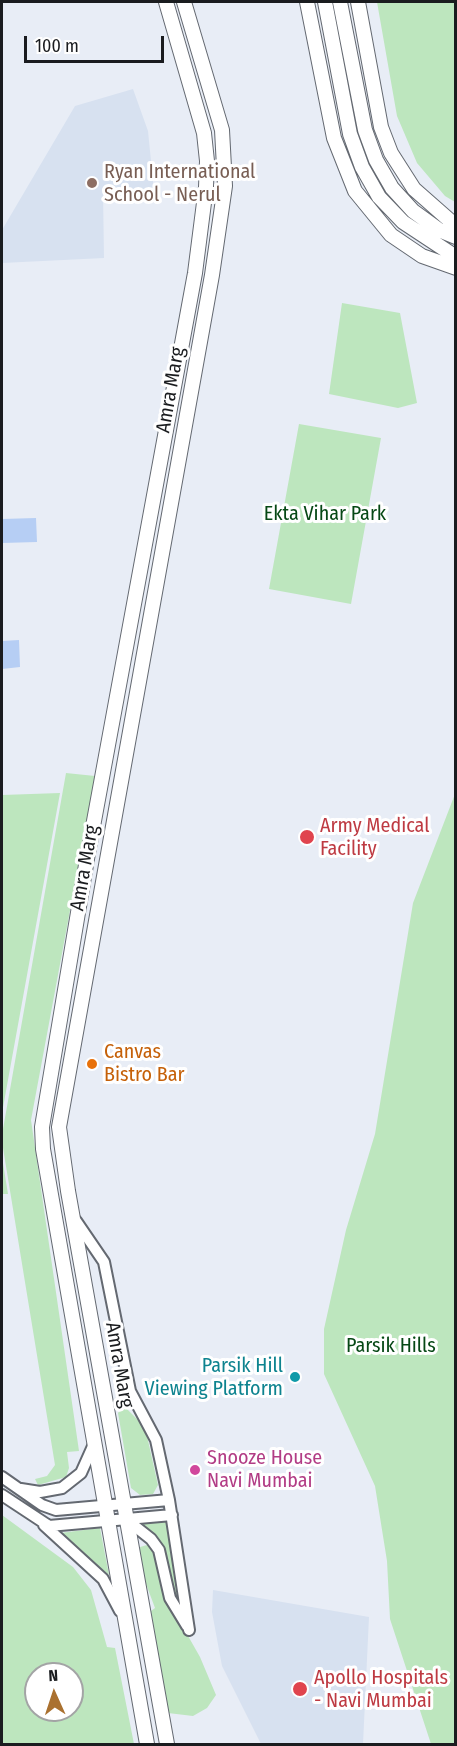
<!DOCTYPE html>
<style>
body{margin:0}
#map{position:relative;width:457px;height:1746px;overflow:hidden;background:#e8edf6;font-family:"Fira Sans Condensed",sans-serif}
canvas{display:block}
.frame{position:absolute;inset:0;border:3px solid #1a1c1f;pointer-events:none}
.north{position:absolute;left:24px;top:1662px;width:60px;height:60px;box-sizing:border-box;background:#fff;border:2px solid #a3a4a5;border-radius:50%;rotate:357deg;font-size:16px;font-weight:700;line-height:24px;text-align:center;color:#1a1c1f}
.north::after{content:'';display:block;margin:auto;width:21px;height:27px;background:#aa7130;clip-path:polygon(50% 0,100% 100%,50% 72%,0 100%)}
.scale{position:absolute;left:24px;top:36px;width:140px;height:27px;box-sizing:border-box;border:3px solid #1a1c1f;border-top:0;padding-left:8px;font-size:18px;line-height:21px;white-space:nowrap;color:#1a1c1f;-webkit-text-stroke:4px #fff;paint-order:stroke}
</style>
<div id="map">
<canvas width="457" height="1746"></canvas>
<div class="frame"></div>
<div class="north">N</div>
<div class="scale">100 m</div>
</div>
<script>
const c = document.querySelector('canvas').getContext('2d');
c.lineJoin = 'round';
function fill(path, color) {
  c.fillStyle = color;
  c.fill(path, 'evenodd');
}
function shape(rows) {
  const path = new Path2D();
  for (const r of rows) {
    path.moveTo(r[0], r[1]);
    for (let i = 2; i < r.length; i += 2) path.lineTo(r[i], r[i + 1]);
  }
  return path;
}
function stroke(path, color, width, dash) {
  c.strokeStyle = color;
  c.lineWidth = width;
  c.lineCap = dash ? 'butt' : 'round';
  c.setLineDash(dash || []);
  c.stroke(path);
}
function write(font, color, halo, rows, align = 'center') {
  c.font = font + ' "Fira Sans Condensed",sans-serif';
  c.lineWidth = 6;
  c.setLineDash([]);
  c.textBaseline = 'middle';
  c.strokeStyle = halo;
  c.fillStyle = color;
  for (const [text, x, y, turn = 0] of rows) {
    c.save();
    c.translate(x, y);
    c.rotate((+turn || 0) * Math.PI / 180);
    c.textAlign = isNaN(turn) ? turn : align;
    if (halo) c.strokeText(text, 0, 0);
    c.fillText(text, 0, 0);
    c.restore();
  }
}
const built = shape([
 [133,89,148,131,154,191,103,192,104,258,2,263,2,230,75,106],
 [213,1590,369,1617,363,1744,261,1744,222,1666,212,1612]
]);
const green = shape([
 [377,2,455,2,455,202,445,196,417,163,397,116],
 [342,303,400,313,417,403,398,408,329,394],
 [299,424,381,438,351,604,269,589],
 [66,773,95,776,31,1120,79,1451,67,1452,69,1468,66,1477,38,1485,35,1479,47,1476,55,1465,3,1148,3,1129],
 [60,793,2,1113,2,1119,2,795],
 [455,794,456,1744,431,1744,390,1619,387,1561,375,1486,324,1374,324,1329,346,1230,375,1134,413,903],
 [2,1143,2,1157,8,1194,2,1194],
 [126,1408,140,1422,147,1436,158,1485,153,1494,140,1495,131,1488,118,1413,121,1409],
 [2,1515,73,1567,91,1590,107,1647,115,1648,134,1744,2,1744],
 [36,1674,72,1674,72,1710,36,1710],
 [168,1520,182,1607,176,1598,163,1549,150,1531,138,1523],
 [100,1528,109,1575,60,1533],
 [154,1543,179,1620,200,1657,216,1695,207,1708,193,1716,168,1713,151,1611,155,1608,133,1549]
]);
const water = shape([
 [36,518,37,542,2,543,2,519],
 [19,640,20,667,2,669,2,641]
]);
const secondary = shape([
 [76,1221,104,1262,130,1391,156,1440,169,1500],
 [2,1477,42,1505,56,1510,169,1500,189,1630],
 [21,1489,40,1492,62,1488,81,1473,94,1444],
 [2,1495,49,1526,172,1515],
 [127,1520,151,1539,159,1550,170,1598,187,1626],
 [44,1525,103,1579,120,1611]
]);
const highway = shape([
 [307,2,334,138,355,191,391,235,422,256,456,268],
 [325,2,350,134,362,167,379,197,403,222,456,257],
 [340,2,365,130,376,160,392,188,413,211,439,230,456,237],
 [358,2,381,127,391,153,414,189,456,226],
 [147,1744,43,1149,42,1127,87,859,195,273,206,187,207,161,204,133,166,2],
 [167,1744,68,1191,59,1127,212,275,225,186,222,130,184,2]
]);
const markers = [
 [92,183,6,"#8d6e63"],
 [307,837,8,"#e0444e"],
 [92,1064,6,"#e8710a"],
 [295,1377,6,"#0f9aa8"],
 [195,1470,6,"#d1479c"],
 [300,1689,8,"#e0444e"]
];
const educationNames = [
 ["Ryan International",104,172],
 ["School - Nerul",104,195]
];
const streetNames = [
 ["Amra Marg",171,390,-80],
 ["Amra Marg",85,868,-80],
 ["Amra Marg",119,1365,80]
];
const parkNames = [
 ["Ekta Vihar Park",325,514],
 ["Parsik Hills",391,1346]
];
const healthNames = [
 ["Army Medical",320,826],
 ["Facility",320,849],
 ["Apollo Hospitals",314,1678],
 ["- Navi Mumbai",314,1701]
];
const foodNames = [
 ["Canvas",104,1052],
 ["Bistro Bar",104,1075]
];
const cultureNames = [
 ["Parsik Hill",283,1366],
 ["Viewing Platform",283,1389]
];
const hotelNames = [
 ["Snooze House",207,1458],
 ["Navi Mumbai",207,1481]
];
fill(built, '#d7e1f0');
fill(green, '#bde6be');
fill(water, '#b6cef4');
stroke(secondary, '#646971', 14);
stroke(highway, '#646971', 16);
stroke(secondary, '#fff', 10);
stroke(highway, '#fff', 14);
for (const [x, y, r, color] of markers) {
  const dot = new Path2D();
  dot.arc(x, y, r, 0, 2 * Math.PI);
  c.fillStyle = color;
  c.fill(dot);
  stroke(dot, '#fff', 2);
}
write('20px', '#785e54', '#fff', educationNames, 'left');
write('20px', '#1a1c1f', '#fff', streetNames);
write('20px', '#064815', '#fff', parkNames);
write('20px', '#be3a42', '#fff', healthNames, 'left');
write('20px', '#c56008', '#fff', foodNames, 'left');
write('20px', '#0d838f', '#fff', cultureNames, 'right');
write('20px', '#b23c85', '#fff', hotelNames, 'left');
</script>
